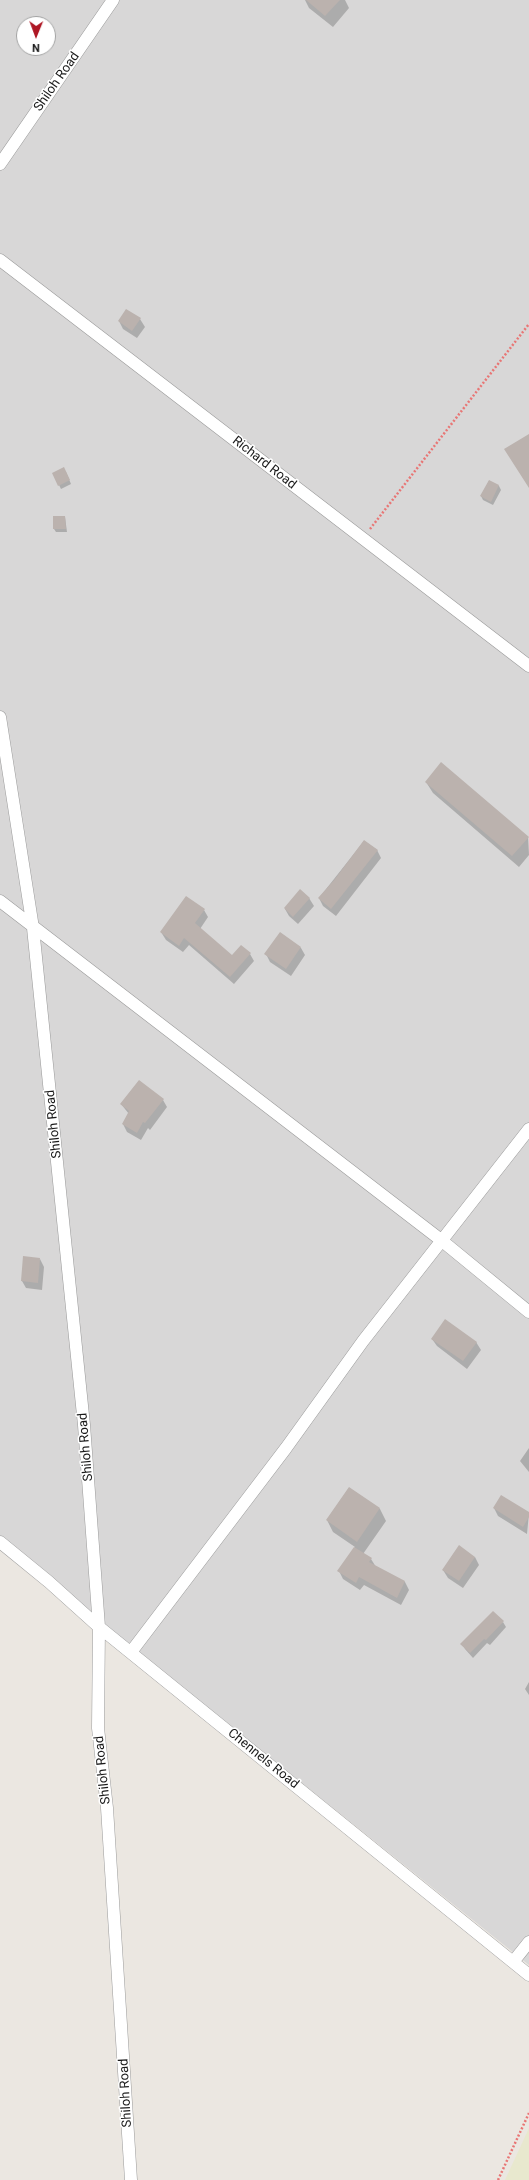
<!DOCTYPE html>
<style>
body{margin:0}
#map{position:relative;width:529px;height:2180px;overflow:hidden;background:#ebe7e1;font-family:Roboto,sans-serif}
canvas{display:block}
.north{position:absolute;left:16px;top:16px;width:40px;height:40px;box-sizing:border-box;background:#fff;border:1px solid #a3a3a3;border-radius:50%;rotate:181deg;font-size:11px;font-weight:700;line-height:16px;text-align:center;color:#1a1a1a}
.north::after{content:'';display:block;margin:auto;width:14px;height:18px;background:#ae1724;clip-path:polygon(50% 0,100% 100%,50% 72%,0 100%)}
</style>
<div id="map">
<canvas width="529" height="2180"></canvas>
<div class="north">N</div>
</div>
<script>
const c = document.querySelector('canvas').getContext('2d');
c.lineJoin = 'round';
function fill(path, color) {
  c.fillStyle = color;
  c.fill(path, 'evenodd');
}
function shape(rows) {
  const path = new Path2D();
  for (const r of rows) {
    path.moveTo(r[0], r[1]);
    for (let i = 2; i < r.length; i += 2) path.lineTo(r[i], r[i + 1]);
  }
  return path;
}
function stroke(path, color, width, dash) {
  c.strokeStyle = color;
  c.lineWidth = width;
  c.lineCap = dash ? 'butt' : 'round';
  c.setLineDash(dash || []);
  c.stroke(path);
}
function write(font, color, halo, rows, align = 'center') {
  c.font = font + ' Roboto,sans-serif';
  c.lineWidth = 3;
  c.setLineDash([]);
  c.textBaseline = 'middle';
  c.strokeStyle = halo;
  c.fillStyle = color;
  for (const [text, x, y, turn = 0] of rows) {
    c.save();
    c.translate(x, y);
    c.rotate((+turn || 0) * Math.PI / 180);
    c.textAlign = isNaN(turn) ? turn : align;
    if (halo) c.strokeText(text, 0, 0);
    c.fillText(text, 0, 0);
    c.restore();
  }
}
const residential = shape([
 [0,0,529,0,529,1965,0,1541],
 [24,24,48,24,48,48,24,48]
]);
const farmland = shape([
 [529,2128,529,2180,505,2180]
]);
const shadow = shape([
 [305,0,345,0,349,8,333,27,309,8],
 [140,319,145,327,137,338,123,329,119,321],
 [66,472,71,484,61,489,59,485],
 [489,481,499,486,501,490,493,505,483,500,481,496],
 [65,517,67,532,56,532,54,529],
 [426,782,528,837,529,855,519,867,433,793],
 [364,841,377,850,381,858,336,916,323,906,319,898],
 [309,898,314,906,298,924,289,916,285,909],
 [204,910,208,917,200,929,232,957,241,946,250,954,254,961,234,984,189,945,183,952,166,940,161,932],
 [280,934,301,948,305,955,291,976,270,962,266,954],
 [139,1081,163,1100,167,1107,150,1130,148,1128,141,1140,127,1132,123,1124,129,1114,121,1104],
 [40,1259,44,1267,42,1290,26,1288,22,1281],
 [432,1339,476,1342,481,1350,467,1369,437,1346],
 [529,1448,529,1472,520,1461],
 [349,1488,380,1509,386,1521,363,1554,371,1559,376,1567,405,1582,409,1590,401,1605,364,1585,360,1590,343,1579,339,1571,355,1547,333,1532,327,1520],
 [494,1508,529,1513,527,1534,498,1516],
 [475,1557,479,1565,463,1588,448,1578,443,1570],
 [503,1622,506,1627,490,1645,487,1643,473,1658,465,1649,462,1644],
 [529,1682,529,1695,525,1689]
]);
const building = shape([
 [306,0,340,0,325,16],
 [126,309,141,318,132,331,118,321],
 [529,434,529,488,504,449],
 [64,467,70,480,58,486,52,473],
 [489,480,499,485,491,502,480,496],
 [53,516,65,516,66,529,53,529],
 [441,762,529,837,512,856,425,782],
 [364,840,378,850,331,909,318,898,335,879],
 [300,889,310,898,293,917,284,908],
 [186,896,205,909,195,923,232,955,241,945,251,953,230,977,184,938,179,946,160,932],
 [280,932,301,947,286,969,264,954],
 [139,1080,164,1099,145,1123,143,1122,137,1133,122,1124,129,1111,120,1104],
 [23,1256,40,1258,38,1283,21,1281],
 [445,1319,477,1342,463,1361,431,1339],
 [349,1487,380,1508,357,1542,326,1520],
 [501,1495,529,1512,529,1517,523,1527,493,1508],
 [459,1545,475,1557,459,1581,442,1570],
 [354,1547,372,1558,369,1562,405,1581,397,1598,359,1577,356,1583,337,1571],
 [493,1611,504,1621,486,1640,484,1639,470,1653,460,1644]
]);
const path = shape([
 [370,529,529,324],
 [498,2180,529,2113]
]);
const street = shape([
 [0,164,113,0],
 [0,260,529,666],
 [0,717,33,928,84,1425,99,1627,98,1728,107,1808,131,2180],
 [0,901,441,1240,529,1312],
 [0,1542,49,1582,99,1627,529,1975],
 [131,1652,286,1448,363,1341,529,1129],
 [513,1962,529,1942]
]);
const streetNames = [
 ["Shiloh Road",57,82,-55],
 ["Richard Road",264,463,38],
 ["Shiloh Road",54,1124,-96],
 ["Shiloh Road",86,1447,-95],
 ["Chennels Road",263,1759,39],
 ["Shiloh Road",103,1770,-96],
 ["Shiloh Road",126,2093,-93]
];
fill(residential, '#d8d7d7');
fill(farmland, '#e8e8ce');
fill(shadow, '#0003');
fill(building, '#bbb2ae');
stroke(street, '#9b9b9b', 13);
stroke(path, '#e87675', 2.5, [2, 2]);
stroke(street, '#fff', 12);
write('13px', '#1a1a1a', '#fff', streetNames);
</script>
